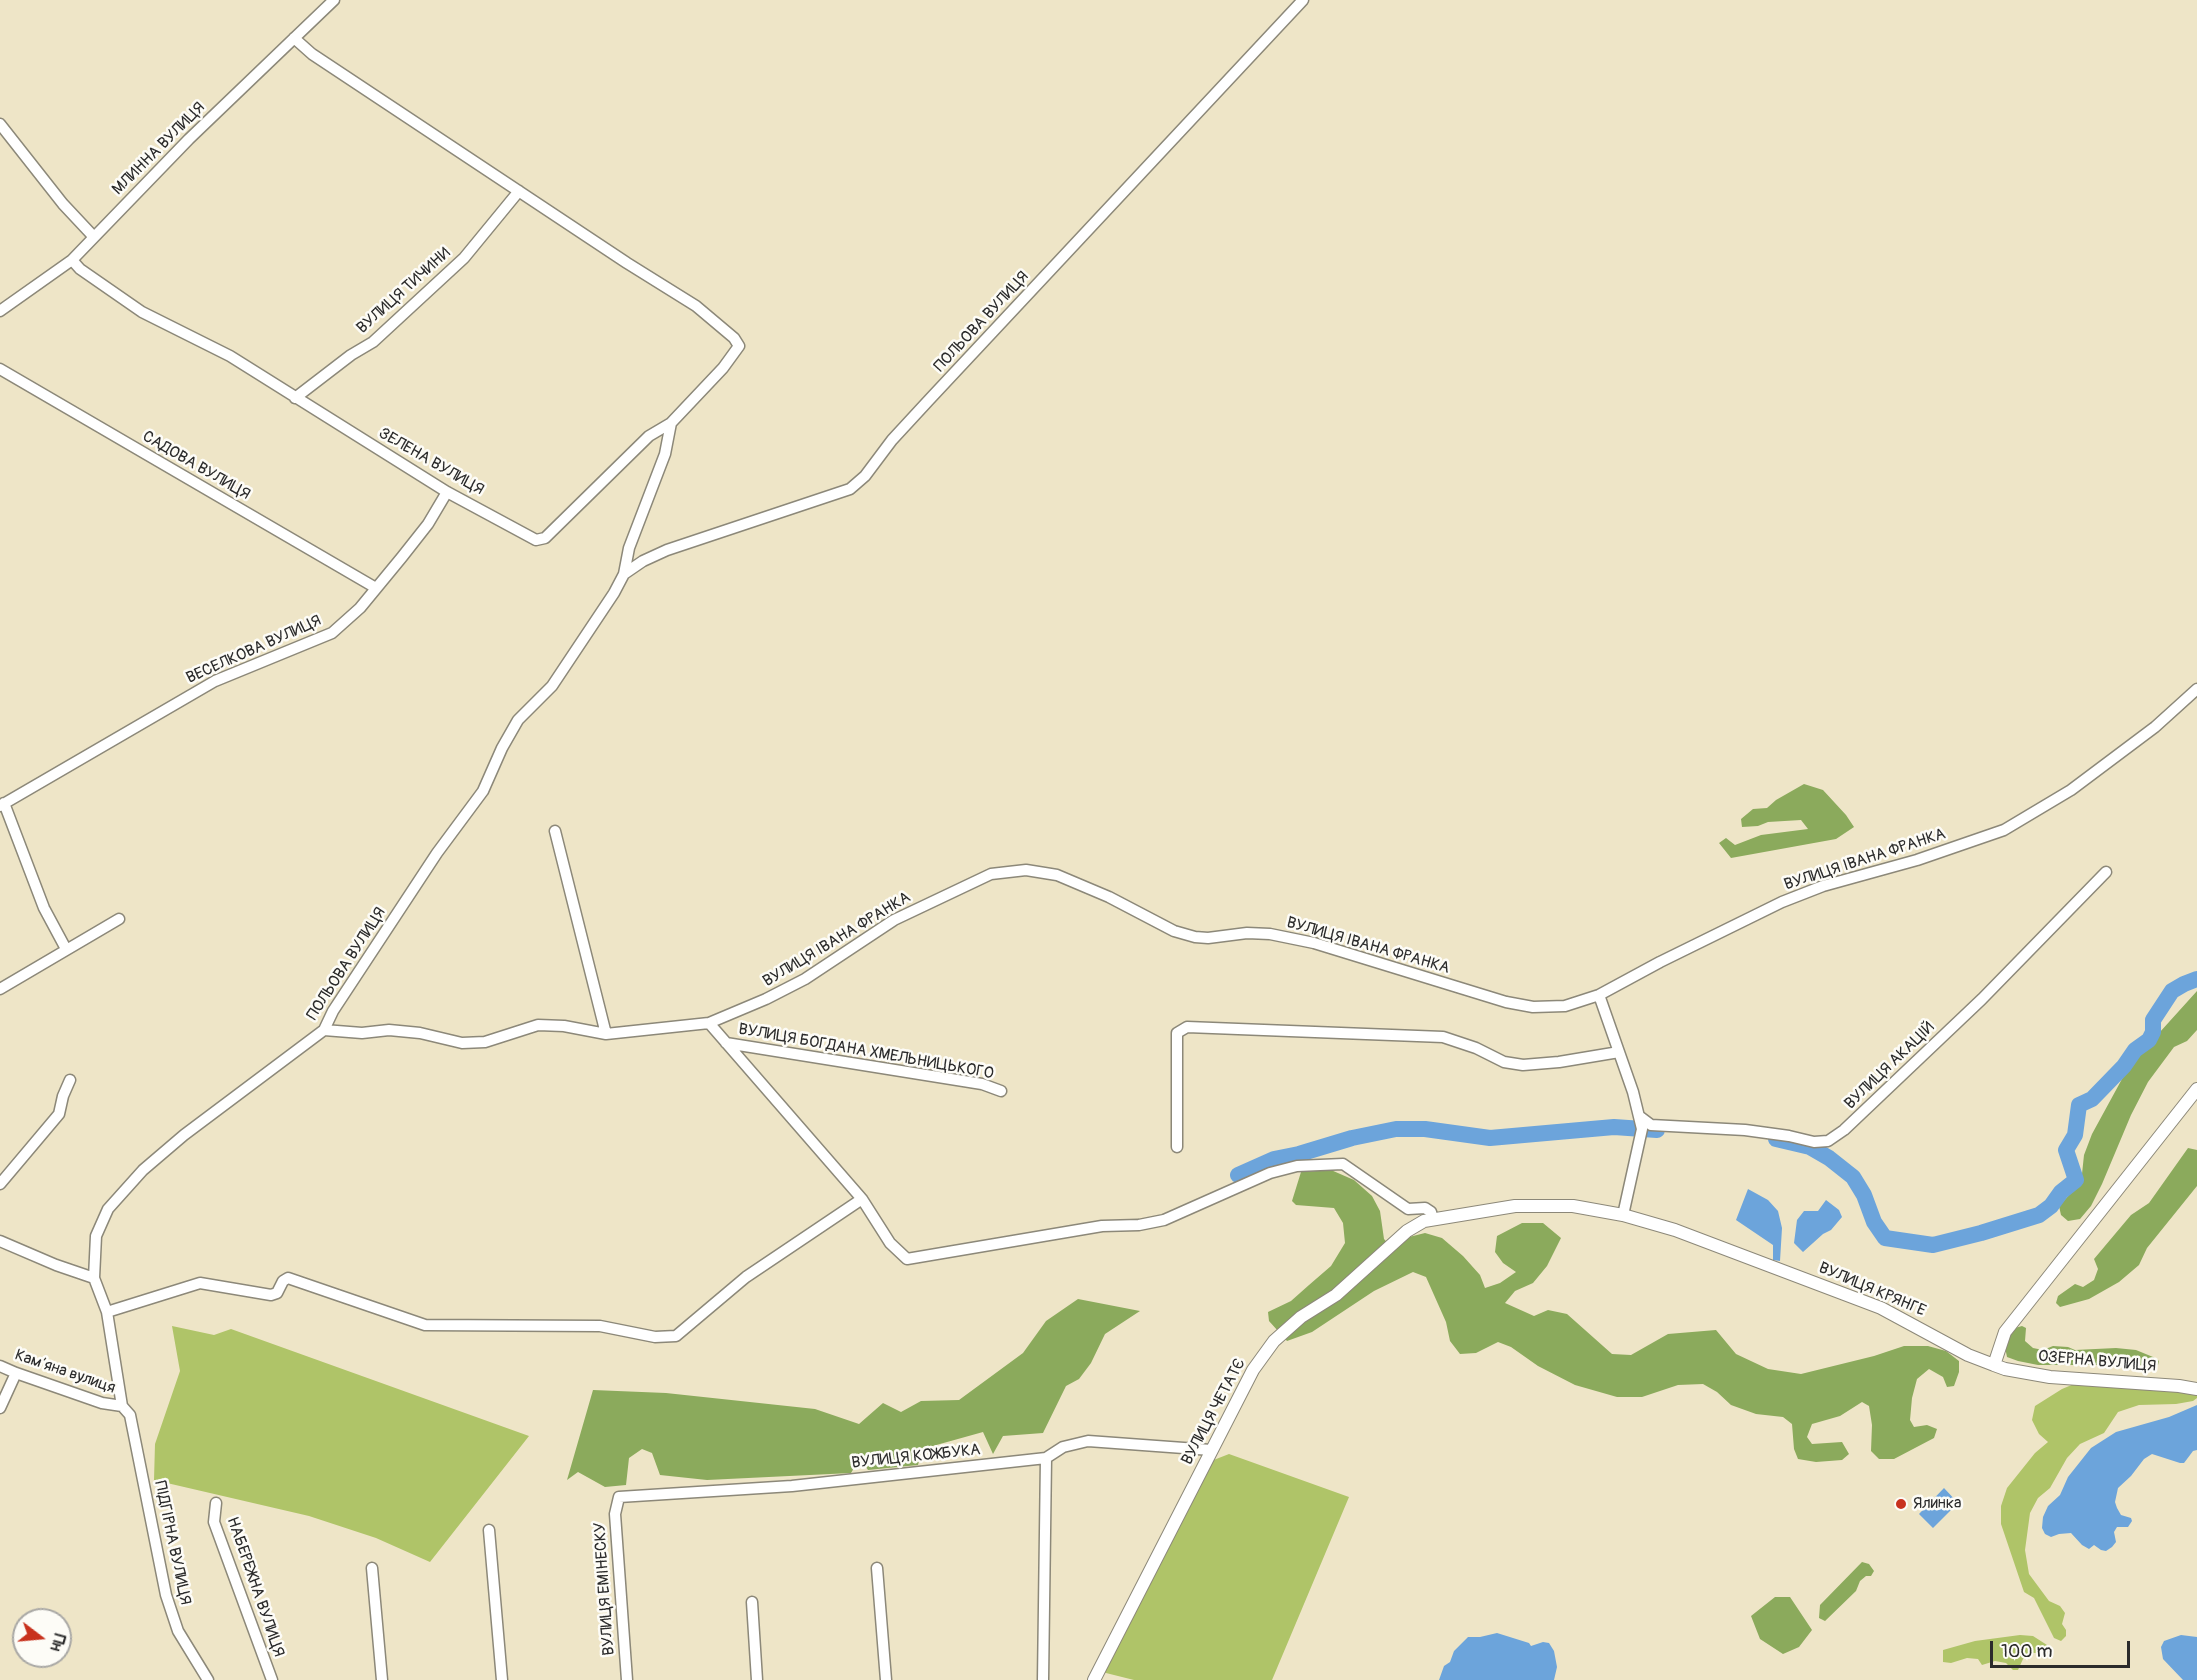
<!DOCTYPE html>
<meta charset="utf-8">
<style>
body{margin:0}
#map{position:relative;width:2197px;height:1680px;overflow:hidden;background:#eee5c7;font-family:Pangolin,sans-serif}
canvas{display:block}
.north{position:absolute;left:12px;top:1608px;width:60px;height:60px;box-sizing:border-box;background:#fdfcf7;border:2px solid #a9a8a5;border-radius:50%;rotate:106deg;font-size:16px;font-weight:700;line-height:24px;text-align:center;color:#2b2b2b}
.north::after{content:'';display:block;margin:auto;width:21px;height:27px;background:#c8321e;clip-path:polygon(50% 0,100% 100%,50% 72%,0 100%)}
.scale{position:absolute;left:1990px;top:1641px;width:140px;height:27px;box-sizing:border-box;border:3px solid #2b2b2b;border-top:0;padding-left:8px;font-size:18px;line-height:21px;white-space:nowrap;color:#2b2b2b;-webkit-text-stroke:4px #fdfcf7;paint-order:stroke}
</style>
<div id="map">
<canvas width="2197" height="1680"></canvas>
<div class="north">Пн</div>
<div class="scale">100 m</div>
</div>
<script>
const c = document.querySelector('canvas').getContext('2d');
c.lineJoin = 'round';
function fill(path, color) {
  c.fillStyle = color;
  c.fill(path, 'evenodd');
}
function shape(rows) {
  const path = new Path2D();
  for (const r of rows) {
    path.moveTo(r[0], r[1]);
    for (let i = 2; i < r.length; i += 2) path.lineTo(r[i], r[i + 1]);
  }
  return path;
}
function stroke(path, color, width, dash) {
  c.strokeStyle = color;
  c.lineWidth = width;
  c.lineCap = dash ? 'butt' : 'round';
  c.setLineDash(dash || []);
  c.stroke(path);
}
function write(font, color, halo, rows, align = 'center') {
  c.font = font + ' Pangolin,sans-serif';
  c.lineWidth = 5;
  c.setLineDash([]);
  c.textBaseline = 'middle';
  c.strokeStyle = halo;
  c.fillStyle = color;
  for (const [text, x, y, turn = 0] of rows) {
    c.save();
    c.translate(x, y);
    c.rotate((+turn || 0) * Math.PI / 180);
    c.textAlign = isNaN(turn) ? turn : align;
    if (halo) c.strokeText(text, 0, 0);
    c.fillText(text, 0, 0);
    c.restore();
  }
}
const green = shape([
 [172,1326,214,1335,231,1329,529,1436,430,1562,376,1538,309,1516,154,1480,155,1444,180,1371],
 [2074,1384,2197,1391,2197,1398,2193,1401,2176,1404,2139,1405,2118,1412,2104,1433,2080,1444,2067,1458,2050,1488,2038,1498,2030,1513,2025,1550,2029,1574,2049,1601,2060,1606,2065,1613,2062,1624,2066,1630,2066,1636,2061,1641,2054,1638,2034,1598,2024,1592,2001,1524,2001,1506,2007,1488,2035,1453,2048,1442,2039,1434,2032,1420,2035,1406,2062,1389],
 [1229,1454,1349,1497,1272,1680,1134,1680,1098,1671,1206,1463],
 [2020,1635,2033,1636,2047,1645,2045,1651,2029,1654,2023,1659,2018,1670,2013,1670,2006,1663,1995,1661,1982,1665,1978,1659,1967,1658,1951,1663,1943,1662,1943,1650,1975,1641]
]);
const forest = shape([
 [1804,784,1823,790,1846,815,1854,827,1836,839,1731,858,1719,843,1726,838,1735,845,1761,835,1808,829,1801,820,1768,822,1758,826,1742,827,1741,819,1753,809,1767,808,1776,800],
 [2197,991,2197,1030,2187,1041,2174,1047,2148,1082,2131,1115,2102,1184,2091,1206,2080,1219,2068,1221,2061,1215,2059,1206,2071,1193,2082,1174,2084,1155,2092,1134,2122,1079,2141,1053],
 [2188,1148,2197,1150,2197,1186,2147,1248,2139,1265,2119,1282,2089,1299,2060,1307,2056,1303,2058,1296,2075,1284,2083,1287,2094,1280,2098,1269,2094,1259,2131,1215,2149,1203],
 [1331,1170,1354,1180,1372,1196,1380,1211,1384,1239,1391,1247,1405,1238,1425,1233,1442,1238,1463,1256,1480,1275,1485,1288,1500,1283,1516,1272,1503,1263,1495,1252,1497,1236,1522,1223,1543,1223,1561,1238,1547,1266,1533,1283,1515,1291,1505,1303,1534,1316,1548,1310,1567,1314,1612,1354,1631,1355,1668,1334,1716,1330,1736,1354,1768,1369,1801,1374,1874,1356,1904,1346,1928,1346,1946,1351,1959,1361,1959,1372,1954,1386,1947,1387,1943,1377,1929,1369,1917,1379,1912,1398,1910,1420,1914,1427,1927,1425,1937,1429,1934,1438,1894,1459,1879,1459,1871,1451,1872,1425,1869,1406,1862,1402,1840,1416,1812,1424,1807,1437,1812,1444,1842,1442,1849,1454,1842,1460,1816,1462,1798,1459,1794,1449,1792,1424,1783,1417,1756,1414,1731,1405,1717,1392,1703,1384,1678,1385,1642,1397,1617,1397,1575,1385,1538,1366,1511,1347,1498,1342,1476,1353,1460,1354,1450,1341,1446,1322,1426,1277,1413,1272,1374,1291,1312,1332,1287,1341,1269,1321,1268,1312,1291,1301,1309,1285,1331,1266,1345,1243,1343,1223,1334,1208,1296,1205,1292,1201,1301,1172],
 [1078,1299,1140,1311,1105,1334,1091,1363,1079,1379,1066,1386,1043,1433,1003,1436,993,1454,983,1432,922,1449,918,1465,868,1470,860,1458,851,1473,707,1480,660,1475,652,1453,642,1449,629,1458,626,1485,605,1487,578,1472,567,1480,593,1390,666,1393,815,1409,859,1424,883,1403,901,1412,921,1401,959,1400,1023,1353,1046,1321],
 [2022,1326,2026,1328,2025,1341,2033,1348,2043,1350,2053,1346,2068,1347,2075,1350,2116,1348,2136,1350,2153,1357,2159,1361,2158,1365,2038,1365,2018,1361,2007,1357,2005,1347,2008,1337,2015,1328],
 [1862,1562,1869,1564,1874,1571,1871,1576,1866,1576,1860,1581,1856,1591,1825,1621,1819,1618,1820,1605],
 [1775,1597,1790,1597,1812,1630,1799,1647,1783,1654,1760,1639,1751,1616]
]);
const water = shape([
 [1748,1189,1768,1200,1778,1211,1782,1228,1780,1261,1773,1260,1773,1245,1736,1220],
 [1826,1200,1839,1210,1842,1217,1831,1230,1823,1234,1803,1252,1794,1243,1797,1220,1804,1211,1818,1211],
 [2197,1405,2197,1450,2193,1451,2184,1463,2180,1463,2152,1454,2144,1459,2131,1476,2118,1488,2115,1502,2117,1508,2121,1515,2131,1518,2132,1521,2128,1527,2117,1527,2114,1532,2116,1542,2112,1547,2106,1551,2101,1550,2094,1545,2089,1549,2082,1545,2071,1533,2059,1534,2051,1537,2045,1534,2042,1528,2043,1517,2048,1506,2060,1495,2068,1477,2091,1448,2116,1432,2169,1417],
 [1944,1488,1958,1503,1933,1528,1919,1514],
 [1497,1633,1529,1643,1531,1646,1543,1642,1549,1643,1554,1651,1557,1667,1554,1680,1439,1680,1444,1666,1450,1662,1454,1651,1468,1637,1480,1637],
 [2181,1635,2197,1637,2197,1680,2183,1680,2163,1659,2161,1647,2164,1641]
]);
const river = shape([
 [1776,1139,1810,1147,1829,1158,1853,1177,1864,1195,1874,1222,1885,1238,1933,1245,1981,1233,2039,1215,2051,1206,2061,1192,2076,1180,2066,1150,2075,1135,2079,1105,2092,1099,2124,1066,2135,1050,2149,1040,2153,1032,2153,1020,2172,991,2184,984,2197,979],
 [1238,1175,1274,1159,1299,1154,1352,1138,1396,1129,1425,1129,1490,1138,1614,1127,1657,1130]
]);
const minor = shape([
 [0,124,63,204,93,236],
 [72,260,80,269,142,312,230,356,447,492,536,540,545,538,649,436,671,423,723,368,739,346,734,338,696,306,627,263,312,54,294,38],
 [0,311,72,260,189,139,334,0],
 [0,369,376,588],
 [295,398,351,355,373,342,464,258,519,191],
 [624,574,629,548,665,454,671,423],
 [4,803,44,908,66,949],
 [0,806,215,681,332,633,360,608,402,557,428,524,447,492],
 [555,831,606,1034],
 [0,989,119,919],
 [1599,995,1633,1092,1642,1129,1623,1215],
 [709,1023,862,1199,890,1243,907,1259,1102,1226,1139,1225,1164,1220,1270,1173,1297,1166,1343,1164,1408,1209,1425,1208,1431,1212,1433,1219],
 [324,1030,362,1033,389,1030,420,1033,462,1043,485,1042,538,1025,564,1026,606,1034,709,1023,766,999,805,979,894,920,991,874,1026,870,1057,875,1109,897,1174,931,1195,937,1208,938,1247,933,1270,934,1314,943,1506,1002,1533,1007,1565,1006,1599,995,1660,962,1782,902,1823,886,1917,860,2004,830,2071,790,2155,727,2197,689],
 [726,1043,982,1084,1001,1091],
 [1639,1116,1651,1125,1745,1130,1789,1136,1814,1142,1828,1141,1844,1130,1982,999,2106,872],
 [1177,1147,1177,1033,1187,1027,1443,1037,1476,1048,1504,1062,1523,1065,1559,1062,1619,1052],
 [0,1184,59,1114,63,1096,70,1080],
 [0,1241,56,1265,94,1278],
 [107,1312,200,1283,271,1295,277,1293,283,1281,288,1278,425,1325,600,1326,655,1337,676,1336,746,1277,862,1199],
 [0,1366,16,1373,102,1403,122,1406],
 [122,1406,107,1312,94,1278,96,1236,108,1209,143,1170,184,1135,324,1030,333,1011,437,853,483,791,502,748,518,720,552,686,614,593,624,574,643,561,667,550,850,489,865,476,892,440,928,401,1303,0],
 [122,1406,130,1415,166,1595,178,1631,208,1680],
 [0,1408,16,1373],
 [216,1503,214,1522,272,1680],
 [489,1530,502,1680],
 [372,1568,382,1680],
 [877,1568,886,1680],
 [752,1602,757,1680],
 [627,1680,615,1514,619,1497,792,1486,1046,1458,1063,1447,1088,1441,1211,1450],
 [1043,1680,1046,1458]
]);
const tertiary = shape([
 [1994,1365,2005,1369,2050,1377,2179,1386,2197,1389],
 [1094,1680,1253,1370,1274,1341,1301,1317,1336,1295,1407,1231,1424,1221,1515,1206,1573,1206,1623,1215,1675,1230,1881,1308,1968,1355,1994,1365,2005,1332,2197,1089]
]);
const markers = [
 [1901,1504,6,"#c8321e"]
];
const streetNames = [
 ["МЛИННА ВУЛИЦЯ",159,149,-45],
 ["ВУЛИЦЯ ТИЧИНИ",404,291,-42],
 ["ПОЛЬОВА ВУЛИЦЯ",982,322,-47],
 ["ЗЕЛЕНА ВУЛИЦЯ",431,462,30],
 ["САДОВА ВУЛИЦЯ",196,466,30],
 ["ВЕСЕЛКОВА ВУЛИЦЯ",254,650,-24],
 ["ВУЛИЦЯ ІВАНА ФРАНКА",1865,860,-18],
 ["ВУЛИЦЯ ІВАНА ФРАНКА",837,940,-31],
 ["ВУЛИЦЯ ІВАНА ФРАНКА",1368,946,16],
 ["ПОЛЬОВА ВУЛИЦЯ",347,964,-57],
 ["ВУЛИЦЯ БОГДАНА ХМЕЛЬНИЦЬКОГО",866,1052,10],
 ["ВУЛИЦЯ АКАЦІЙ",1890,1066,-44],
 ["ВУЛИЦЯ КРЯНГЕ",1872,1290,23],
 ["ОЗЕРНА ВУЛИЦЯ",2097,1362,5],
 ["Камʼяна вулиця",65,1372,19],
 ["ВУЛИЦЯ ЧЕТАТЄ",1214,1412,-62],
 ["ВУЛИЦЯ КОЖБУКА",916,1457,-6],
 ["ПІДГІРНА ВУЛИЦЯ",172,1543,78],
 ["НАБЕРЕЖНА ВУЛИЦЯ",255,1587,71],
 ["ВУЛИЦЯ ЕМІНЕСКУ",605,1589,-94]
];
const poiNames = [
 ["Ялинка",1913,1504]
];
fill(green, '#afc468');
fill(forest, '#8baa5c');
fill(water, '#6ca4db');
stroke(river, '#6ca4db', 16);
stroke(minor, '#8c8879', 13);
stroke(tertiary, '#8c8879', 14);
stroke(minor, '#fff', 10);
stroke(tertiary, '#fff', 12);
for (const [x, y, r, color] of markers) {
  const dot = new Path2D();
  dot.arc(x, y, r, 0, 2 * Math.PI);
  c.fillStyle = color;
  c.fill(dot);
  stroke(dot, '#fdfcf7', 2);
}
write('16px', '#2b2b2b', '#fdfcf7', streetNames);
write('16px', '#2b2b2b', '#fdfcf7', poiNames, 'left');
</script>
